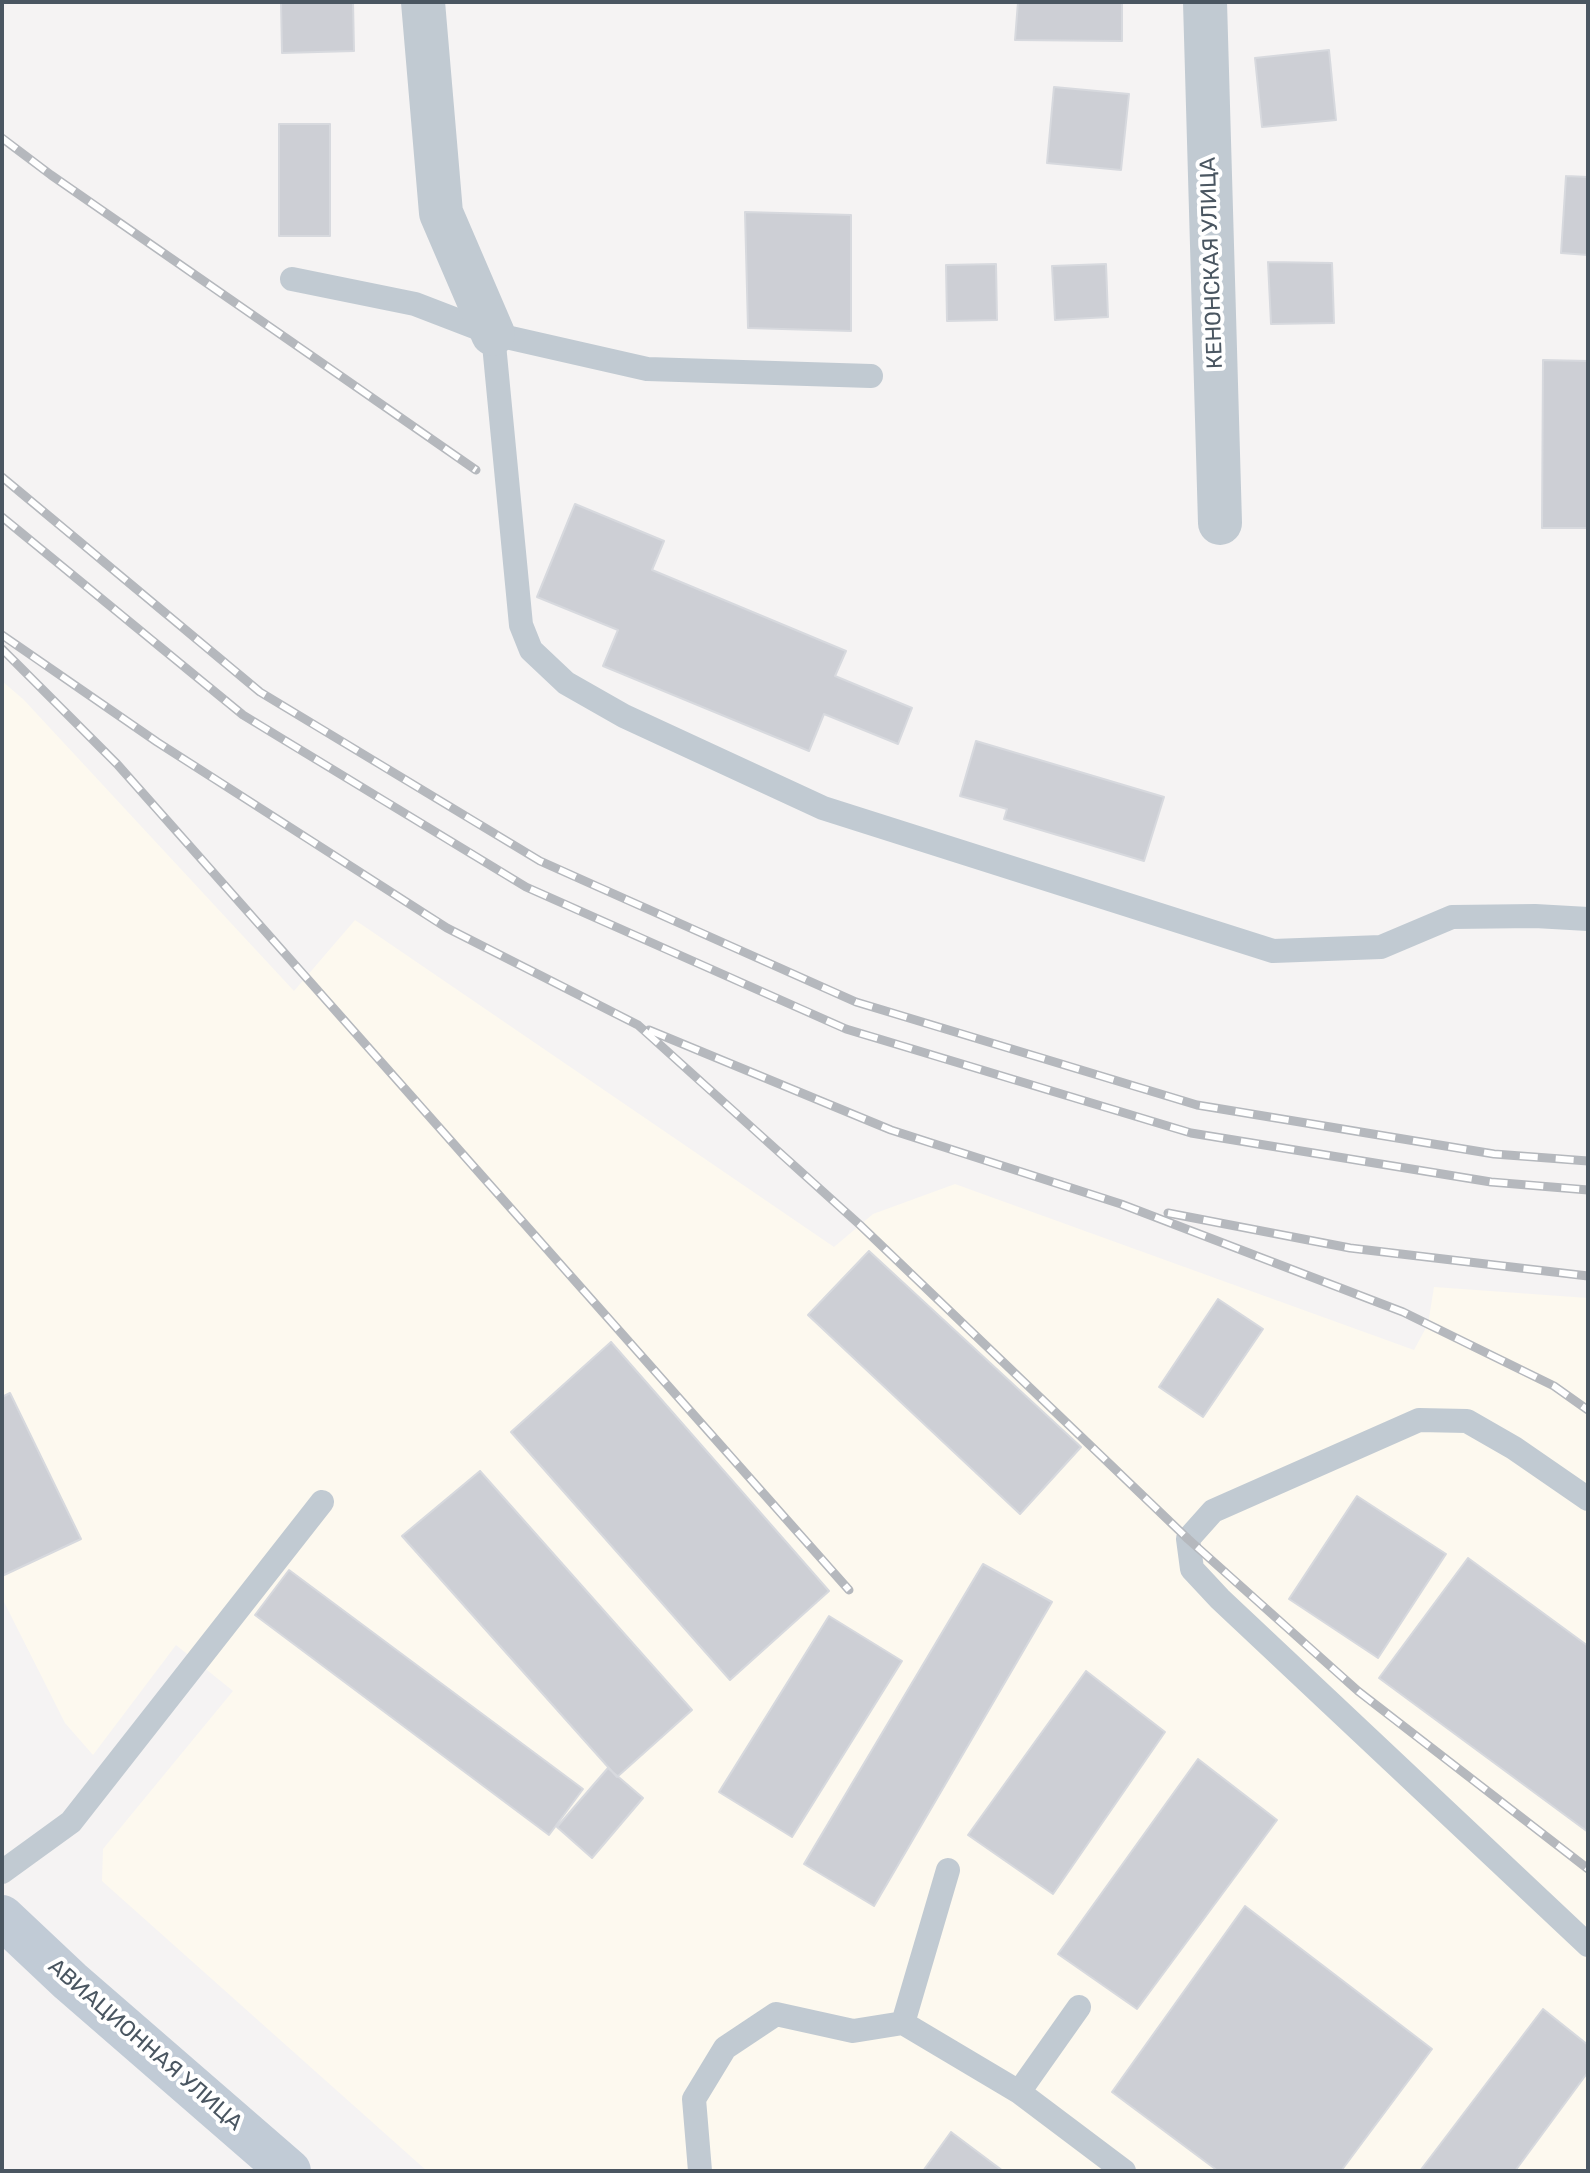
<!DOCTYPE html>
<meta charset="utf-8">
<style>
body{margin:0}
#map{position:relative;width:1590px;height:2173px;overflow:hidden;background:#f5f3f3;font-family:Rubik,sans-serif}
canvas{display:block}
.frame{position:absolute;inset:0;border:4px solid #4a5661;pointer-events:none}
</style>
<div id="map">
<canvas width="1590" height="2173"></canvas>
<div class="frame"></div>
</div>
<script>
const c = document.querySelector('canvas').getContext('2d');
c.lineJoin = 'round';
function fill(path, color) {
  c.fillStyle = color;
  c.fill(path, 'evenodd');
}
function shape(rows) {
  const path = new Path2D();
  for (const r of rows) {
    path.moveTo(r[0], r[1]);
    for (let i = 2; i < r.length; i += 2) path.lineTo(r[i], r[i + 1]);
  }
  return path;
}
function stroke(path, color, width, dash) {
  c.strokeStyle = color;
  c.lineWidth = width;
  c.lineCap = dash ? 'butt' : 'round';
  c.setLineDash(dash || []);
  c.stroke(path);
}
function write(font, color, halo, rows, align = 'center') {
  c.font = font + ' Rubik,sans-serif';
  c.lineWidth = 8;
  c.setLineDash([]);
  c.textBaseline = 'middle';
  c.strokeStyle = halo;
  c.fillStyle = color;
  for (const [text, x, y, turn = 0] of rows) {
    c.save();
    c.translate(x, y);
    c.rotate((+turn || 0) * Math.PI / 180);
    c.textAlign = isNaN(turn) ? turn : align;
    if (halo) c.strokeText(text, 0, 0);
    c.fillText(text, 0, 0);
    c.restore();
  }
}
const commercial = shape([
 [2,681,24,700,294,991,355,920,834,1247,873,1214,955,1184,1414,1350,1428,1324,1434,1287,1588,1298,1588,2171,427,2171,102,1881,103,1849,233,1691,176,1645,93,1755,65,1723,2,1598]
]);
const building = shape([
 [281,2,353,2,354,51,282,53,281,2],
 [1018,2,1122,2,1122,41,1015,40,1018,2],
 [1329,50,1336,120,1262,127,1255,58,1329,50],
 [1054,87,1129,94,1121,170,1047,163,1054,87],
 [279,124,330,124,330,236,279,236,279,124],
 [1566,176,1588,177,1588,255,1561,253,1566,176],
 [745,212,851,215,851,331,748,328,745,212],
 [1268,262,1332,263,1334,323,1271,324,1268,262],
 [996,264,997,320,947,321,946,265,996,264],
 [1106,264,1108,317,1055,320,1052,266,1106,264],
 [1543,360,1588,361,1588,528,1542,528,1543,360],
 [575,504,664,541,652,570,846,651,835,676,912,708,898,744,824,714,809,751,603,666,618,630,537,597,575,504],
 [976,741,1164,797,1144,861,1004,819,1007,809,960,796,976,741],
 [869,1251,1081,1447,1020,1514,808,1315,869,1251],
 [1218,1299,1263,1329,1203,1417,1159,1387,1218,1299],
 [611,1342,829,1591,730,1680,511,1432,611,1342],
 [10,1393,81,1539,2,1576,2,1397,10,1393],
 [480,1471,692,1710,617,1777,402,1536,480,1471],
 [1357,1496,1446,1554,1378,1658,1289,1599,1357,1496],
 [1468,1558,1588,1646,1588,1832,1379,1678,1468,1558],
 [983,1564,1052,1602,874,1906,804,1864,983,1564],
 [289,1570,583,1789,549,1835,255,1615,289,1570],
 [829,1616,902,1661,792,1837,719,1792,829,1616],
 [1086,1671,1165,1732,1053,1894,968,1835,1086,1671],
 [1198,1759,1277,1820,1137,2009,1058,1954,1198,1759],
 [608,1768,643,1798,592,1858,557,1827,608,1768],
 [1245,1906,1432,2049,1341,2171,1218,2171,1112,2092,1245,1906],
 [1543,2009,1588,2045,1588,2072,1515,2171,1420,2171,1543,2009],
 [951,2132,1003,2171,923,2171,951,2132]
]);
const service = shape([
 [292,279,415,304,493,334,647,369,871,376],
 [493,334,521,625,531,650,566,683,624,716,823,808,1273,951,1381,947,1452,917,1535,916,1588,919],
 [1588,1499,1514,1448,1467,1421,1419,1420,1213,1511,1188,1539,1192,1569,1220,1599,1588,1945],
 [2,1872,71,1822,322,1502],
 [903,2023,1019,2092,1079,2007],
 [1019,2092,1124,2171],
 [700,2171,694,2099,725,2048,776,2014,853,2031,903,2023,948,1870]
]);
const minor = shape([
 [423,2,441,213,493,334],
 [1205,2,1220,523]
]);
const secondary = shape([
 [2,1917,70,1981,289,2171]
]);
const rail = shape([
 [2,138,51,175,476,470],
 [2,477,260,692,540,861,856,1002,1197,1105,1494,1154,1588,1161],
 [2,517,243,715,526,887,846,1029,1191,1133,1491,1182,1588,1190],
 [2,635,157,742,447,928,638,1025,860,1225,1188,1539,1358,1691,1588,1869],
 [2,649,117,764,849,1590],
 [649,1030,891,1130,1121,1204,1403,1312,1554,1386,1588,1410],
 [1168,1213,1350,1248,1588,1276]
]);
const streetNames = [
 ["КЕНОНСКАЯ УЛИЦА",1212,263,-92],
 ["АВИАЦИОННАЯ УЛИЦА",145,2045,41]
];
fill(commercial, '#fdf9ef');
fill(building, '#cdcfd5');
stroke(building, '#d7d9de', 2);
stroke(service, '#c1cad2', 24);
stroke(minor, '#c1cad2', 44);
stroke(secondary, '#c1cbd6', 44);
stroke(rail, '#b5b8bd', 9);
stroke(rail, '#fff', 6, [18]);
write('22px', '#4a5661', '#fff', streetNames);
</script>
